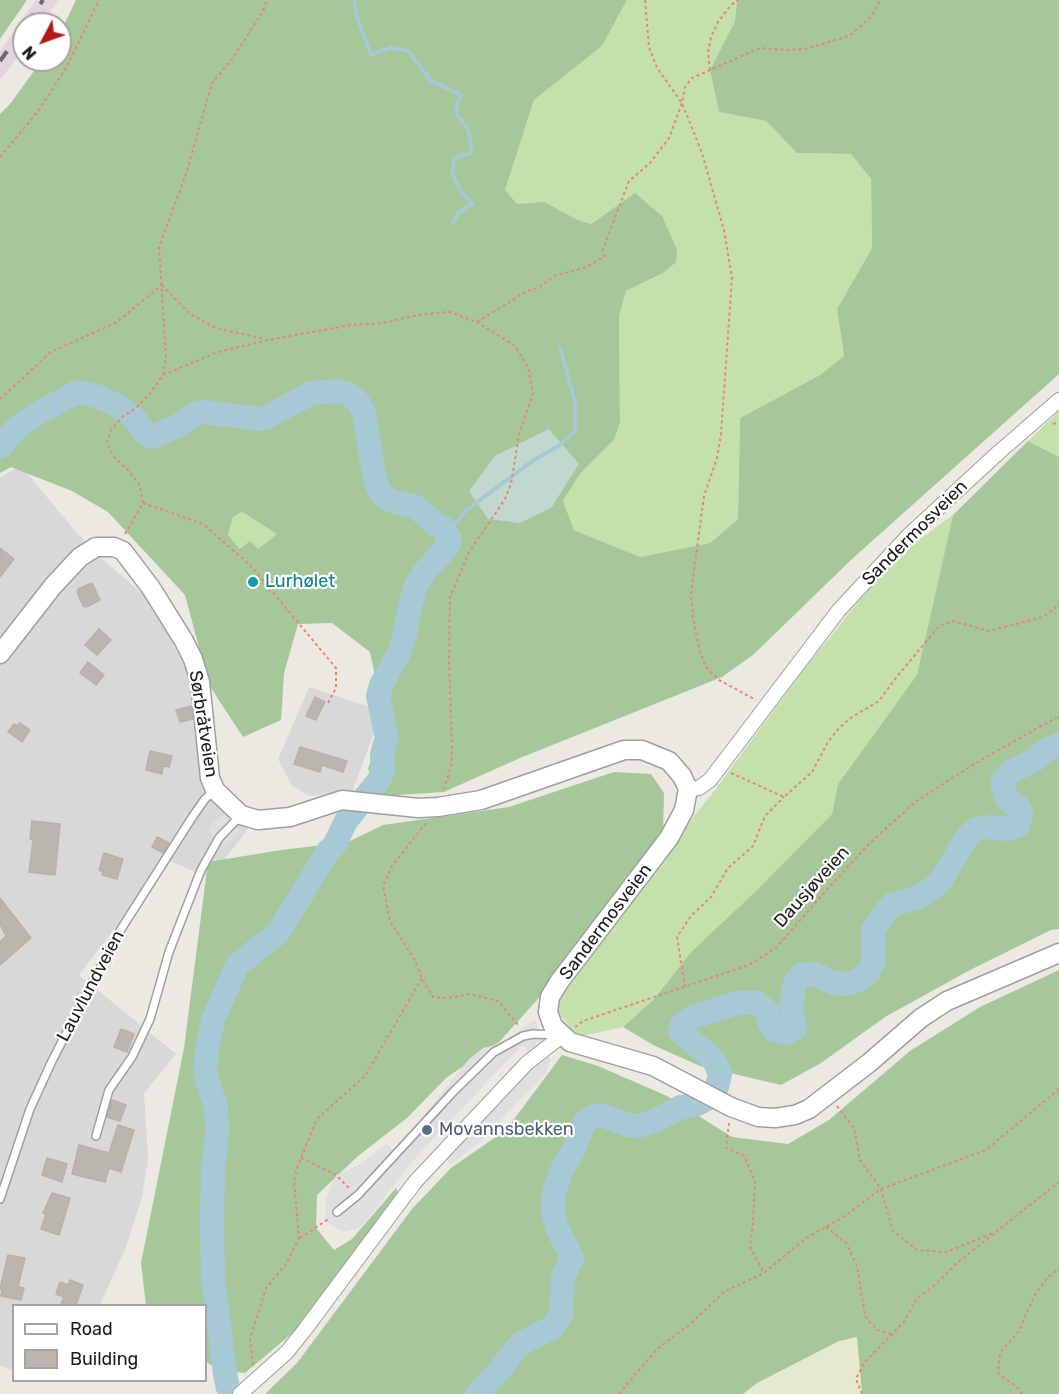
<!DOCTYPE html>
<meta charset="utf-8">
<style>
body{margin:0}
#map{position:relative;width:1059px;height:1394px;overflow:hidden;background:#ebe9e1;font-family:Rubik,sans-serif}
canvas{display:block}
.legend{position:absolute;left:12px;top:1304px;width:195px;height:78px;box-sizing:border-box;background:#fff;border:2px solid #a4a4a4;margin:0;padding:8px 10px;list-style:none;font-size:18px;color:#1b1b1b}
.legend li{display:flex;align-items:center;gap:12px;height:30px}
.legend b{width:30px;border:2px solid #a4a4a4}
.north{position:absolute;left:12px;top:12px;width:60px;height:60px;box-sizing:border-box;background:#fff;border:2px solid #a4a4a4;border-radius:50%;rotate:229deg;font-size:16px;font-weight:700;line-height:24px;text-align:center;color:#1b1b1b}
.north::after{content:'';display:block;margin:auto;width:21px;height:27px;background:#b11a15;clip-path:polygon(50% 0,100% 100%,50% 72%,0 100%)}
</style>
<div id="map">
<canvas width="1059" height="1394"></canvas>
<ul class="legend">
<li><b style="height:8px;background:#fff"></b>Road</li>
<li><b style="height:16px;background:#bbb5af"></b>Building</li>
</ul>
<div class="north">N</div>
</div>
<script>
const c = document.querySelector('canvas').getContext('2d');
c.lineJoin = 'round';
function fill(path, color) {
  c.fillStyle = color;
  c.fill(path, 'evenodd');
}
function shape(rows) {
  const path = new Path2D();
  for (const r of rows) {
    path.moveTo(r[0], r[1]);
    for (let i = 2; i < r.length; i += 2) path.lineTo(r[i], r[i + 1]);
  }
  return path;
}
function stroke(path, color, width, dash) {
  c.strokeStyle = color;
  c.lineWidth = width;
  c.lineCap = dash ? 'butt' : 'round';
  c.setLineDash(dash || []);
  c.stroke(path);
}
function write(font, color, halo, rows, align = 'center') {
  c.font = font + ' Rubik,sans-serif';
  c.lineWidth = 4.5;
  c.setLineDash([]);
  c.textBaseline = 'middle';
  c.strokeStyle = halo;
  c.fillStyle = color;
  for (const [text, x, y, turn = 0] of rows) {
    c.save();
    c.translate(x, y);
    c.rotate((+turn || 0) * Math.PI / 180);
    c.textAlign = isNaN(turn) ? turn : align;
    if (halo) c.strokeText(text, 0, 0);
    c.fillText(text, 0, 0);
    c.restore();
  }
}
const residential = shape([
 [20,465,77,533,103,560,152,602,190,677,208,789,219,807,249,828,210,878,167,860,79,975,176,1054,144,1093,148,1159,142,1197,126,1247,100,1305,14,1306,13,1371,0,1365,0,478],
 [309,687,382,711,352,792,310,796,292,786,278,759]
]);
const industrial = shape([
 [36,0,58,0,42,24,24,24,24,49,0,80,0,51]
]);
const farmland = shape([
 [858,1337,862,1394,743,1394,757,1383,839,1340]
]);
const grass = shape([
 [627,0,737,0,735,21,710,70,719,112,766,121,797,153,851,154,871,179,872,248,837,309,844,356,820,375,740,418,738,519,710,543,640,557,574,530,563,501,579,475,614,440,620,423,619,316,626,291,663,273,635,193,591,224,578,220,544,203,516,204,505,190,534,100,602,46],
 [1059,411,1059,457,1028,441],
 [242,512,277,534,258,549,240,549,228,535,233,517],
 [953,515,917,676,838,784,832,814,756,891,691,952,654,999,623,1027,578,1037,557,1011,559,994,682,831,715,790,802,672,859,601,901,553]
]);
const forest = shape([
 [0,0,27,0,0,39],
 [76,0,627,0,602,46,534,100,505,190,517,204,544,202,578,220,591,224,635,193,662,216,677,250,676,262,663,273,626,291,619,316,620,423,614,440,579,475,563,501,574,530,640,557,710,543,738,519,740,418,820,375,844,356,837,309,872,248,871,179,851,154,797,153,766,121,719,112,710,70,735,21,737,0,1059,0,1059,374,852,559,753,655,722,677,520,758,444,792,382,796,368,769,385,722,370,652,332,623,298,624,284,673,281,720,243,737,209,685,185,595,108,512,72,491,11,467,0,473,0,114,10,104,42,60,60,60,60,33],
 [242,512,277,534,258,549,250,541,240,549,228,535,233,517],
 [1028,441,1059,457,1059,929,1051,930,970,970,885,1017,821,1063,781,1085,700,1066,655,1046,623,1027,654,999,691,952,756,891,832,814,838,784,917,675,953,515],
 [614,772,651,774,664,793,663,832,545,991,500,1041,446,1078,407,1118,358,1156,317,1195,316,1228,334,1250,352,1239,396,1188,400,1198,308,1320,245,1373,220,1370,206,1362,206,1306,146,1305,141,1263,184,1048,208,862,281,850,348,842,383,825,509,807],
 [1059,970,1059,1394,862,1394,857,1337,839,1341,757,1383,743,1394,265,1394,297,1363,412,1209,451,1168,506,1130,562,1055,598,1066,667,1096,732,1137,788,1144,829,1120,910,1051,980,1007]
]);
const wetland = shape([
 [549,429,579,464,551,508,520,523,488,519,469,491,495,456]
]);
const parking = shape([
 [220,816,226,817,241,830,225,847,209,831,213,823],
 [535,1020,551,1061,545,1074,481,1141,451,1164,443,1156,449,1147,528,1053,526,1048,522,1045,417,1156,360,1228,344,1232,326,1221,326,1198,336,1175,361,1164,386,1144,392,1149,401,1144,469,1059,483,1048,510,1041,521,1029]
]);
const stream = shape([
 [354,0,357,17,371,55,391,47,408,51,431,81,461,95,456,106,457,115,468,129,472,149,470,154,459,156,454,161,452,173,459,188,472,204,458,213,453,223],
 [448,534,465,511,534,460,558,446,575,431,576,406,560,347]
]);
const river = shape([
 [0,447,16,428,40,412,77,392,97,396,118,406,133,417,146,434,152,437,179,425,197,413,204,412,260,419,269,416,311,393,338,391,350,395,358,402,364,413,373,470,378,489,383,496,392,501,416,507,435,524,443,528,450,540,448,546,426,570,417,584,410,605,405,634,401,649,381,685,378,696,387,738,382,754,383,771,379,780,346,821,334,846,328,851,278,933,237,965,213,1020,207,1050,205,1075,216,1107,217,1134,213,1171,212,1223,213,1278,225,1374,228,1388,232,1394],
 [477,1394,500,1370,514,1351,522,1343,553,1327,561,1314,563,1277,572,1258,557,1228,553,1212,554,1192,564,1165,573,1151,585,1121,595,1116,601,1115,628,1125,639,1126,656,1120,681,1107,695,1105,705,1100,717,1087,720,1074,714,1060,680,1031,682,1025,693,1017,730,1005,742,1002,758,1003,767,1011,770,1025,774,1030,787,1033,795,1028,791,1005,793,993,795,983,803,974,815,974,833,983,844,984,853,982,863,977,869,972,873,963,873,930,891,905,920,897,939,883,968,836,976,829,989,827,1008,829,1018,825,1021,814,1019,808,1007,798,1002,782,1012,771,1036,759,1046,750,1059,745]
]);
const building = shape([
 [0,548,14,559,0,577,0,548],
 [92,583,100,600,86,607,83,606,77,592,79,591,78,589,92,583],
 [99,629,111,640,97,655,85,645,99,629],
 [88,662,104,675,96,685,80,673,88,662],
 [315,697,325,702,316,720,306,716,315,697],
 [191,706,193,719,180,722,176,710,191,706],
 [20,723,30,730,22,742,8,732,14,724,18,726,20,723],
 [300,747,347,761,343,772,322,765,320,772,294,764,300,747],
 [150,751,172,756,169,767,163,766,162,774,146,770,150,751],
 [32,821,60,824,55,875,29,872,33,840,30,839,32,821],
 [157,837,169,843,163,853,152,847,157,837],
 [104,853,123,859,117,879,102,875,103,872,99,870,104,853],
 [0,898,31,938,0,965,0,942,6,936,0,924,0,898],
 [121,1029,134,1034,127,1052,114,1047,121,1029],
 [112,1100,126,1105,120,1121,107,1117,112,1100],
 [118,1125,134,1130,121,1172,109,1168,105,1182,72,1174,79,1145,109,1153,118,1125],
 [47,1158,67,1164,62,1182,42,1175,47,1158],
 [52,1193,70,1198,59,1235,41,1229,46,1214,43,1213,52,1193],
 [8,1255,25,1258,18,1287,24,1288,21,1300,1,1296,2,1291,0,1289,8,1255],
 [70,1280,83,1285,76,1305,61,1303,64,1297,56,1294,60,1282,68,1285,70,1280]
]);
const path = shape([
 [645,0,649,47,657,68,682,103,702,153,724,230,732,278,721,434,717,458,704,496,691,593,693,618,700,652,706,667,719,680,756,700],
 [710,70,708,53,711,37,718,22,731,5,738,0],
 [0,157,39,110,66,68,99,0],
 [162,285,190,314,216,328,265,339],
 [477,322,527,291,538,288,554,276,584,268,604,257,603,249,629,181,650,163,669,138,682,103,685,87,692,78,760,48,787,50,805,49,849,36,869,19,881,0],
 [163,375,218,352,268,340,351,325,382,323,423,314,450,312,477,322,515,346,528,367,533,393,519,435,511,484,505,499,469,552,450,597,449,657,452,751,451,767,444,789],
 [0,399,51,352,117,322,162,285],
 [1053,424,1059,422],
 [143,503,203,524,250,565,336,668,336,688,327,705],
 [125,534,143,503,140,486,129,471,113,456,107,442,111,430,122,417,136,408,149,395,163,375,166,357,159,247,186,174,212,83,233,58,263,11,267,0],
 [731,773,784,797,812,772,828,742,839,728,852,717,879,701,895,679,939,626,953,621,989,631,1043,617,1059,605],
 [426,823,392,866,383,886,390,921,414,959,422,978,433,997,448,998,470,994,498,1001,519,1026],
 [685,987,677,937,691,916,711,897,728,868,753,846,765,816,784,797],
 [575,1027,583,1021,749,965,776,948,831,885,869,844,915,802,979,761,1059,716],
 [837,1106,854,1128,860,1160,881,1189,893,1231,917,1250,947,1252,992,1233],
 [729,1123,726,1148,744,1156,755,1181,753,1223,750,1247,764,1273],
 [301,1158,336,1175,349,1188],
 [826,1227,846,1243,857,1266,865,1316,877,1330,892,1334],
 [300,1238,330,1218],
 [253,1365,250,1339,266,1288,286,1264,299,1238,294,1181,297,1168,317,1119,365,1076,422,978],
 [619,1394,657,1349,689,1325,725,1291,764,1273,806,1238,842,1218,881,1189,986,1150,1059,1089],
 [862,1394,856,1379,864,1363,904,1322,917,1298,933,1287,958,1262,1059,1182],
 [1022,1394,1017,1387,998,1373,1000,1353,1019,1331,1035,1294,1049,1276,1059,1269]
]);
const service = shape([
 [96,1136,109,1090,132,1057,150,1019,169,952,201,870,219,838,241,815],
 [0,1199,30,1109,52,1061,96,975,118,934,193,816,205,799,215,790],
 [337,1212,358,1195,454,1091,494,1052,523,1036,533,1034,557,1035]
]);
const minor = shape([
 [688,789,699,788,710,780,839,610,908,536,998,453,1059,400],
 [240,1394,287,1352,303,1332,415,1182,527,1063,563,1035]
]);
const tertiary = shape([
 [0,654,53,586,80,557,96,547,114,547,123,551,151,588,184,641,193,659,200,682,210,778,215,790,241,815,258,820,290,817,342,800,418,808,438,807,481,800,624,750,642,750,669,761,682,776,688,789,684,810,669,838,559,982,550,997,548,1012,553,1026,570,1042,653,1066,731,1107,758,1117,775,1118,795,1115,809,1109,869,1063,921,1018,947,1001,1059,953]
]);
const rail = shape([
 [27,24,43,0],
 [0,61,24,28]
]);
const markers = [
 [253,582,6,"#0f9aa8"],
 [427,1130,6,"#5c6f8a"]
];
const streetNames = [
 ["Sandermosveien",915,533,-45],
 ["Sørbråtveien",203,724,81],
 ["Dausjøveien",812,887,-48],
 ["Sandermosveien",606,922,-53],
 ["Lauvlundveien",91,986,-62]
];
const cultureNames = [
 ["Lurhølet",265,582]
];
const serviceNames = [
 ["Movannsbekken",439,1130]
];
fill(residential, '#d9d8d8');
fill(industrial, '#e4d4e0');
fill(farmland, '#e6e9ce');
fill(grass, '#c4e1ac');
fill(forest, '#a6c79a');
fill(wetland, '#c0d8ce');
fill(parking, '#dfdfdf');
stroke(stream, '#a6c9d5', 4);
stroke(river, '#a6c9d5', 24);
fill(building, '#bbb5af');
stroke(building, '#bbb0a6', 1.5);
stroke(service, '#9f9f9f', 10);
stroke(minor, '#9f9f9f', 16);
stroke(tertiary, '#9f9f9f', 21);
stroke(path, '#ea8574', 2, [3, 3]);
stroke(service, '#fff', 7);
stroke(minor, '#fff', 14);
stroke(tertiary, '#fff', 18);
stroke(rail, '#696969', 4, [12, 12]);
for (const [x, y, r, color] of markers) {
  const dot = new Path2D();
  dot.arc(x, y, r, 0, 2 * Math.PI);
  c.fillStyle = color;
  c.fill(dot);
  stroke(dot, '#fff', 2);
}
write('18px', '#1b1b1b', '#fff', streetNames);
write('18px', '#0d838f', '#fff', cultureNames, 'left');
write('18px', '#4e5e75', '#fff', serviceNames, 'left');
</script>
